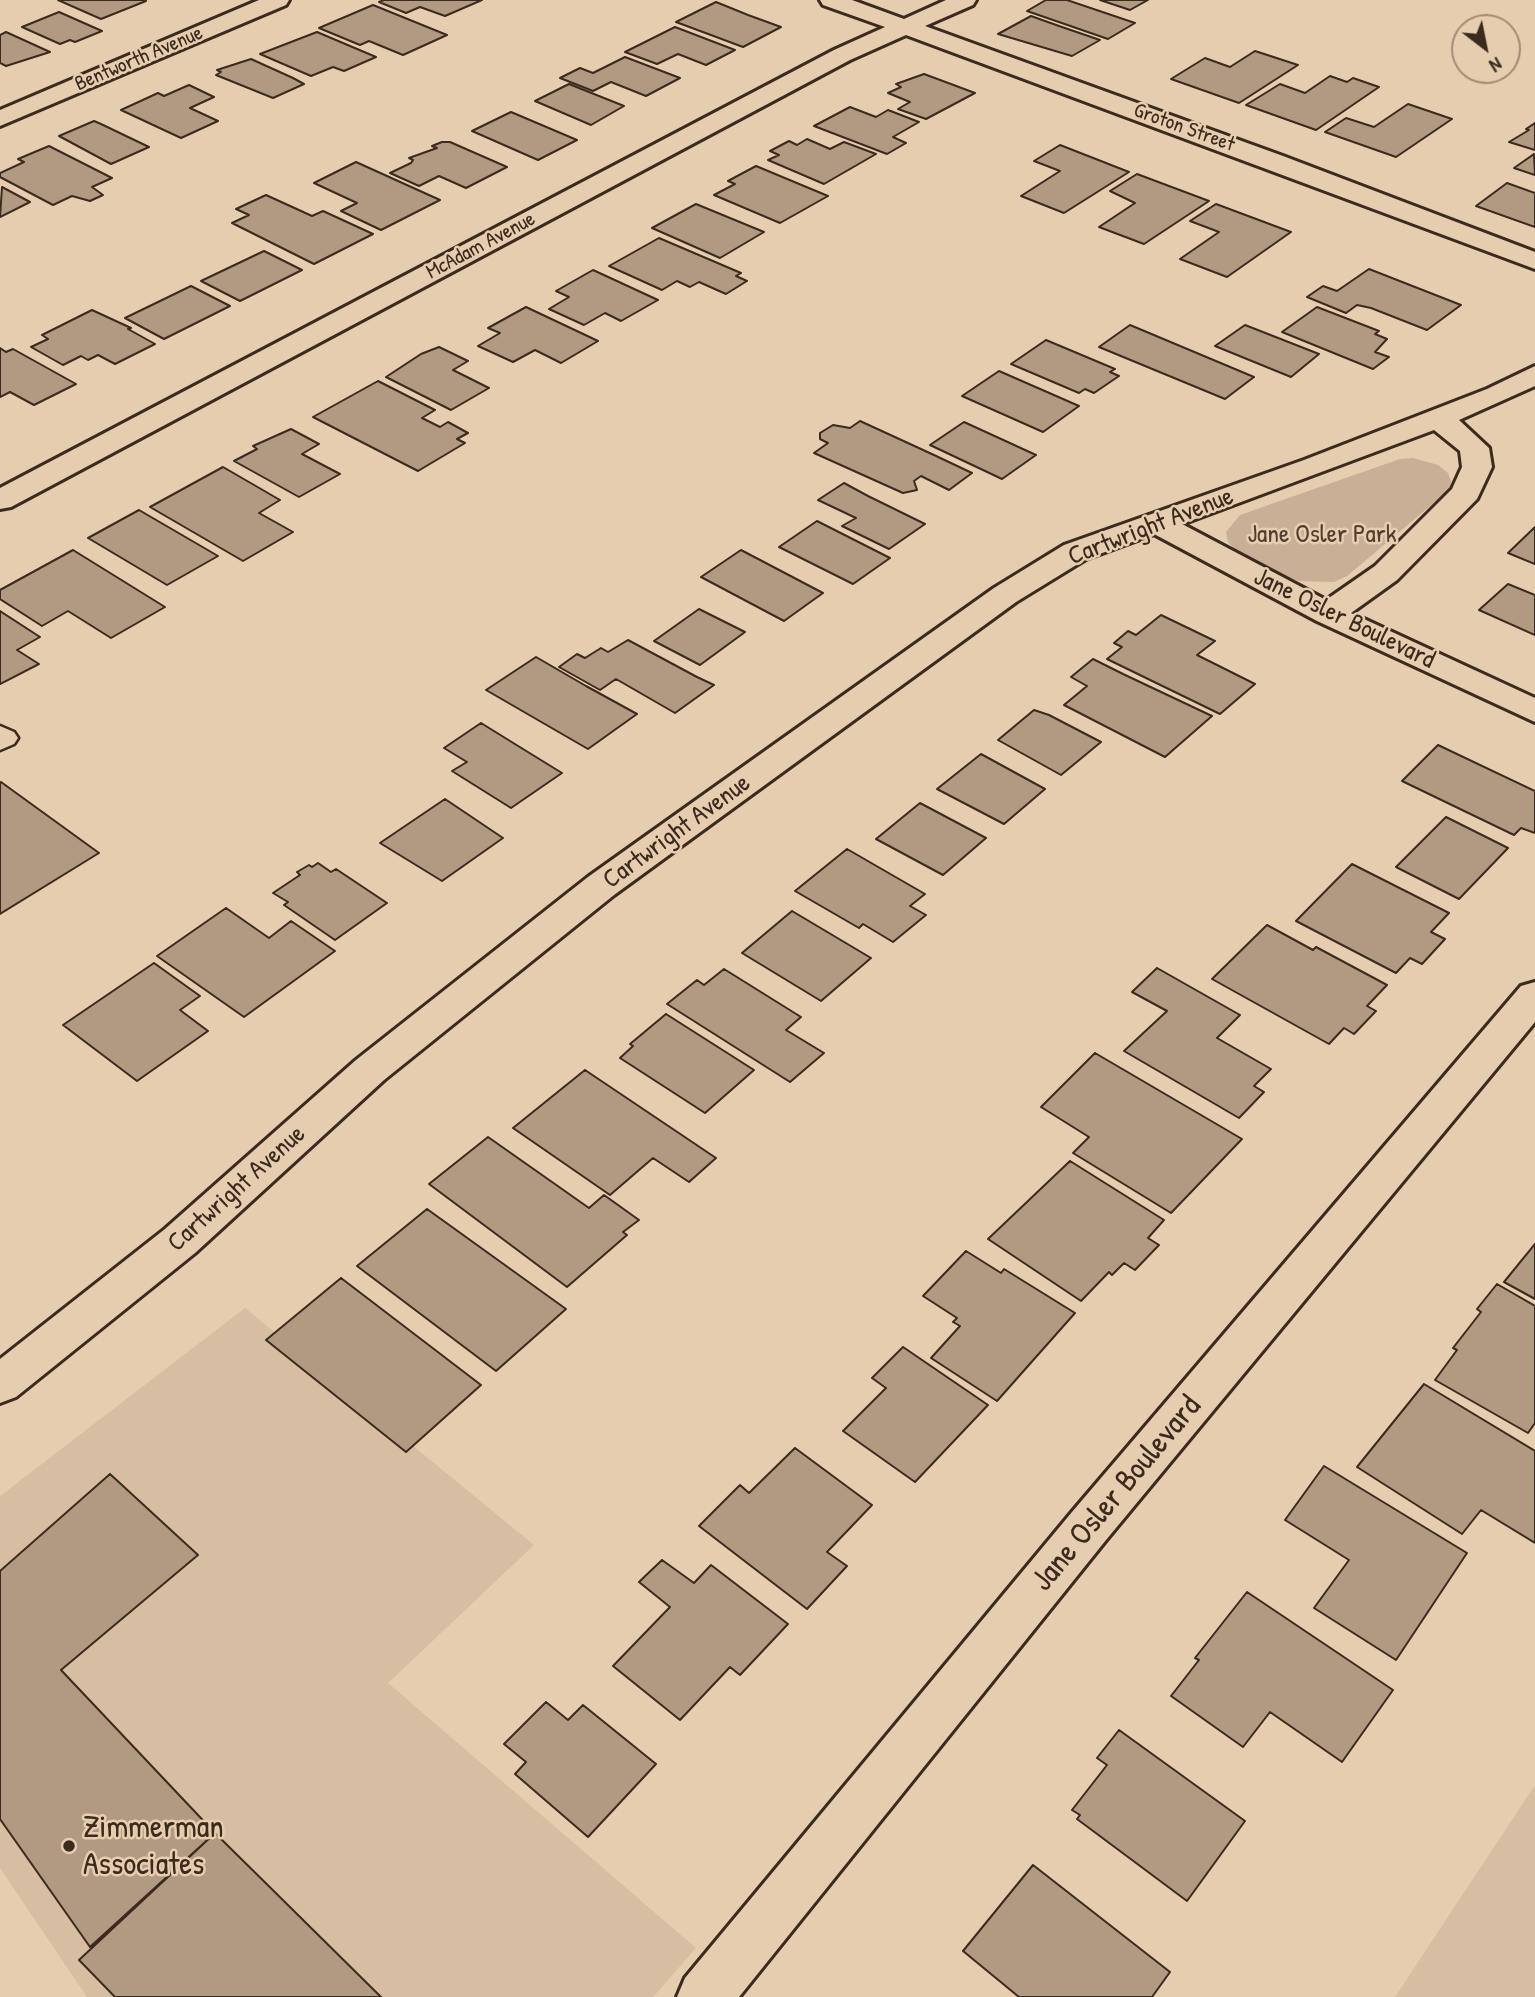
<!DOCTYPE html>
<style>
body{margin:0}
#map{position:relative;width:1535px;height:1997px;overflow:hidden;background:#e7cdaf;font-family:"Patrick Hand",sans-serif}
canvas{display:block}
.north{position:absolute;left:1451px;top:14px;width:70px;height:70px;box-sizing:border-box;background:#e7cdaf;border:2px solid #a28c75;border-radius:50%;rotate:148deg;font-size:19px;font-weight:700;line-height:28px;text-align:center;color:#3b2a1e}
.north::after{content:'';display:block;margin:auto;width:24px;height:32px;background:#3b2a1e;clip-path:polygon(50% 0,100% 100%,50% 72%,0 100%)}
</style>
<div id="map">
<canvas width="1535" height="1997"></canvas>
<div class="north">N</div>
</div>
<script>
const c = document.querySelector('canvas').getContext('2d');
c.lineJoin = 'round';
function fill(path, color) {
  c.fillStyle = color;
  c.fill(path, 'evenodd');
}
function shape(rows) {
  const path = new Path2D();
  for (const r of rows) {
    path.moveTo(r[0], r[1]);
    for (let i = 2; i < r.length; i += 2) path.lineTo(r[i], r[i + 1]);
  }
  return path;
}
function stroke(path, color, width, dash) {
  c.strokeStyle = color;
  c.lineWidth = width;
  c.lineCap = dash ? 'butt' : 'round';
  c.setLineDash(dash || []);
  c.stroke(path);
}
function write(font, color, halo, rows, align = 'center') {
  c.font = font + ' "Patrick Hand",sans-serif';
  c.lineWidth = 5;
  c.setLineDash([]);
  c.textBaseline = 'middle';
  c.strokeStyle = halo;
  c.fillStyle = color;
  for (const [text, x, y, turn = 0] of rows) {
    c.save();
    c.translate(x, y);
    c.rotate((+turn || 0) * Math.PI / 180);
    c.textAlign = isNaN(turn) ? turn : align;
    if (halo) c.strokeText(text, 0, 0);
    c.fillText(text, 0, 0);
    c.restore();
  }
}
const built = shape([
 [245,1308,534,1545,388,1683,696,1948,653,1997,87,1997,0,1868,0,1496],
 [1535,1785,1535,1997,1395,1997]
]);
const green = shape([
 [1413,458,1438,465,1448,473,1451,481,1449,490,1347,576,1334,582,1298,581,1278,575,1244,559,1228,542,1226,532,1240,515,1400,459]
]);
const building = shape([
 [58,0,144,0,146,1,101,19,58,0],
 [384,0,482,0,445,16,420,7,406,13,379,2,384,0],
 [1046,0,1067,0,1135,23,1108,39,1027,11,1046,0],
 [1100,0,1148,0,1130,10,1100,0],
 [716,2,748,15,781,27,743,47,676,22,716,2],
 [373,5,447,35,403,55,369,41,360,45,319,28,373,5],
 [59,12,102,31,75,42,70,40,60,44,22,27,59,12],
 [1031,16,1059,26,1100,40,1072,56,998,34,1031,16],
 [675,27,735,50,706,65,678,54,657,64,625,52,675,27],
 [6,32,50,52,6,66,0,63,0,35,6,32],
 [317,32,376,57,344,71,333,67,311,76,260,54,317,32],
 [1255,51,1298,65,1239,103,1171,79,1205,58,1230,67,1255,51],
 [625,57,680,78,646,96,611,82,593,91,560,78,580,68,593,73,625,57],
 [251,59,293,78,304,84,273,98,216,75,221,72,217,70,251,59],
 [924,74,975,93,926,119,898,109,910,102,888,93,901,87,896,84,924,74],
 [1330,76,1347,82,1353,78,1379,87,1316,130,1246,105,1280,84,1305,93,1330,76],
 [569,84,624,106,591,125,535,101,569,84],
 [189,85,214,97,190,108,218,121,181,138,121,110,158,93,164,96,189,85],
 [1408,104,1452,119,1396,157,1325,132,1346,118,1374,127,1408,104],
 [850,107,876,117,888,110,919,122,893,137,906,143,887,154,814,126,850,107],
 [511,112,577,140,538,160,472,131,511,112],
 [94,121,101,124,149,147,111,164,59,136,94,121],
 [1535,123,1535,150,1509,142,1529,130,1526,129,1535,123],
 [807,139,830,149,844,142,876,154,824,184,768,160,779,155,770,151,789,141,797,145,807,139],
 [442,142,450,142,507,167,466,188,439,176,419,186,390,173,411,163,413,160,409,158,437,148,432,146,442,142],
 [1060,145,1129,172,1064,213,1021,196,1060,171,1034,161,1060,145],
 [49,146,112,178,92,187,103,195,90,201,72,196,53,205,0,177,0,173,24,162,18,159,49,146],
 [1534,154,1535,175,1514,168,1534,154],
 [356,162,440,200,381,230,341,211,357,203,314,183,356,162],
 [756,166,828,196,780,223,714,195,735,184,728,181,756,166],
 [1137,174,1209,201,1144,244,1099,227,1135,203,1110,191,1137,174],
 [1507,183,1535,193,1535,227,1476,206,1507,183],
 [2,187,30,202,0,217,2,187],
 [266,195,312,216,323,211,373,234,314,264,232,223,249,215,236,209,266,195],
 [696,204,764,232,720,258,652,228,696,204],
 [1216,204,1291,232,1227,277,1180,259,1219,232,1190,221,1216,204],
 [659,238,741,273,736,276,747,281,726,294,699,282,690,287,677,281,662,290,609,266,659,238],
 [264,251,302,270,240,301,201,281,264,251],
 [1369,269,1461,305,1427,330,1371,308,1357,305,1346,313,1307,297,1323,286,1337,291,1369,269],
 [593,270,658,300,621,321,605,313,584,325,549,309,569,297,556,291,593,270],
 [191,286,230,306,164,339,125,318,191,286],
 [526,307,598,341,561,363,535,350,513,362,478,346,500,333,488,328,526,307],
 [1317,307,1379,331,1375,334,1387,339,1375,352,1389,357,1373,369,1282,332,1317,307],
 [92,310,131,328,128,329,155,344,115,364,98,355,88,360,81,356,63,365,31,347,48,339,42,335,92,310],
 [1130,325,1254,377,1225,399,1099,347,1130,325],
 [1245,325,1319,354,1291,377,1215,346,1245,325],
 [1046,340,1115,369,1110,372,1119,376,1094,393,1085,389,1079,393,1011,364,1046,340],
 [439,347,468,361,453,370,489,388,451,410,386,377,421,354,439,347],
 [0,348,6,352,13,349,76,384,34,405,10,392,0,397,0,348],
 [999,371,1079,406,1043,432,962,396,999,371],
 [378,381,435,410,422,418,440,427,448,422,468,433,457,439,465,443,418,471,313,417,378,381],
 [860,421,934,455,972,473,949,490,921,476,914,481,917,490,903,493,814,453,828,443,820,439,820,433,833,425,850,428,860,421],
 [964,422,1036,455,1002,479,930,445,964,422],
 [291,429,319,444,302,454,340,474,299,497,234,461,257,449,253,446,291,429],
 [223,467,280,500,259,513,293,532,243,561,150,507,223,467],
 [844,483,868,496,925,524,889,549,842,526,856,518,818,500,844,483],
 [139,510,218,556,167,585,88,538,139,510],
 [817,521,890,558,853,584,779,547,817,521],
 [1535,527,1535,564,1508,553,1535,527],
 [73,550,165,607,111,638,68,611,42,626,0,599,0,590,73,550],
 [741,550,823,593,784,621,701,577,741,550],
 [1508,584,1535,595,1535,635,1479,610,1508,584],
 [699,609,745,632,700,665,654,641,699,609],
 [0,611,40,637,17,650,39,664,0,684,0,611],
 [1161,615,1215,641,1197,655,1255,684,1220,714,1107,659,1122,647,1114,643,1128,631,1136,635,1161,615],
 [628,640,697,677,714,685,675,713,616,679,600,690,559,667,577,654,585,658,601,648,608,652,628,640],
 [536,657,586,686,637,714,588,749,486,690,536,657],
 [1093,659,1123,674,1212,716,1165,757,1064,705,1087,686,1071,677,1093,659],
 [1034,710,1049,715,1101,742,1061,775,998,740,1034,710],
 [481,723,523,749,562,773,511,808,452,771,467,762,444,748,481,723],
 [1438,745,1535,791,1535,833,1521,828,1514,835,1402,781,1438,745],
 [981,754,1045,789,1004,824,937,789,981,754],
 [1,782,99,853,0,914,0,783,1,782],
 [445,799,503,838,442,881,380,843,445,799],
 [920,803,986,838,943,875,876,839,920,803],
 [1446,817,1508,848,1459,899,1396,867,1446,817],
 [847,849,925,894,910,906,926,915,893,942,863,924,859,928,795,891,847,849],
 [318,863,331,872,336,869,387,903,335,940,284,905,288,902,273,893,300,875,297,872,309,865,312,867,318,863],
 [1352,864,1449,913,1431,932,1445,939,1422,964,1410,958,1396,973,1296,921,1352,864],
 [226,908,269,938,291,921,335,951,244,1017,157,956,226,908],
 [792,911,871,958,821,1001,742,953,792,911],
 [1267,925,1313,950,1316,947,1387,985,1367,1006,1376,1011,1354,1034,1344,1028,1329,1044,1212,979,1267,925],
 [154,963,200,996,180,1010,208,1031,137,1081,63,1025,154,963],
 [1157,968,1240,1015,1217,1038,1271,1069,1254,1086,1264,1092,1239,1118,1124,1051,1167,1011,1132,992,1157,968],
 [724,969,801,1017,786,1030,824,1053,790,1082,667,1004,697,980,704,985,724,969],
 [666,1014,754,1070,705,1113,620,1058,633,1046,630,1044,666,1014],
 [1095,1053,1242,1139,1171,1213,1073,1153,1089,1137,1041,1107,1095,1053],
 [585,1070,716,1158,689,1182,653,1158,610,1195,513,1128,585,1070],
 [488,1137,589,1208,604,1195,639,1220,623,1232,627,1235,567,1287,429,1184,488,1137],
 [1070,1161,1164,1220,1148,1238,1159,1245,1135,1270,1124,1263,1112,1275,1109,1272,1081,1301,988,1239,1070,1161],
 [427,1209,566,1309,496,1371,357,1266,427,1209],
 [1535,1244,1535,1299,1504,1282,1535,1244],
 [966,1251,1001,1273,1004,1269,1075,1313,997,1401,931,1358,960,1326,953,1322,957,1318,923,1296,966,1251],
 [341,1278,481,1385,406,1452,266,1340,341,1278],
 [1497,1284,1535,1306,1535,1423,1528,1433,1435,1380,1457,1350,1453,1348,1481,1312,1477,1309,1497,1284],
 [903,1347,988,1405,915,1482,843,1431,886,1388,872,1378,903,1347],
 [1424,1384,1535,1451,1535,1543,1481,1510,1462,1534,1357,1467,1424,1384],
 [795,1448,872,1505,827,1552,847,1566,807,1609,699,1526,740,1485,749,1493,795,1448],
 [1324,1466,1467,1553,1396,1660,1314,1608,1349,1560,1285,1520,1324,1466],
 [110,1474,198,1555,61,1670,215,1833,90,1947,0,1819,0,1571,110,1474],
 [662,1560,694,1583,711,1565,788,1624,740,1675,730,1667,680,1720,613,1666,670,1607,639,1582,662,1560],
 [1247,1592,1393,1690,1342,1762,1270,1712,1243,1747,1171,1696,1199,1660,1195,1658,1247,1592],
 [546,1702,568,1720,583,1705,656,1764,588,1837,515,1774,526,1762,504,1744,546,1702],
 [1119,1730,1245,1821,1187,1901,1077,1819,1080,1815,1072,1810,1107,1765,1097,1758,1119,1730],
 [215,1833,381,1997,115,1997,79,1960,215,1833],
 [1033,1865,1170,1972,1152,1997,1019,1997,963,1951,1033,1865]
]);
const service = shape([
 [0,726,14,732,18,738,14,744,0,750,0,726]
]);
const minor = shape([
 [259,0,289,0,286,5,0,126,0,110,259,0],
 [820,0,852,0,904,19,946,0,976,0,973,5,925,26,1283,156,1535,252,1535,269,906,35,850,60,11,507,0,509,0,488,834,50,885,27,823,5,820,0],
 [1535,366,1535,386,1459,420,1489,448,1492,467,1477,499,1397,580,1351,613,1535,698,1535,722,1317,621,1154,534,1086,559,1016,602,614,895,384,1080,195,1253,16,1397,0,1403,0,1359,165,1229,356,1060,588,877,994,588,1064,545,1304,460,1487,389,1535,366],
 [1434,430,1460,451,1462,467,1452,489,1375,566,1326,600,1182,524,1434,430],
 [1535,982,1535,1022,1106,1540,739,1997,677,1997,685,1978,1072,1512,1521,986,1535,982]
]);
const markers = [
 [69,1846,7,"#3b2a1e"]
];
const farStreetnames = [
 ["Bentworth Avenue",139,59,-23],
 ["Groton Street",1184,128,20],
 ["McAdam Avenue",481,246,-28]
];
const streetNames = [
 ["Cartwright Avenue",1151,527,-21],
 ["Jane Osler Boulevard",1344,619,26],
 ["Cartwright Avenue",677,832,-36],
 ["Cartwright Avenue",237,1189,-42]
];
const parkNames = [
 ["Jane Osler Park",1322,535]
];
const nearStreetnames = [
 ["Jane Osler Boulevard",1117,1494,-50]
];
const nearPoinames = [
 ["Zimmerman",83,1828],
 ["Associates",83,1865]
];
fill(built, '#d7bea2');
fill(green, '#c8af95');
fill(building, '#b29a82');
stroke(building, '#3b2a1e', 2);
stroke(service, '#3b2a1e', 5);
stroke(minor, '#3b2a1e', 6);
fill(service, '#e7cdaf');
fill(minor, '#e7cdaf');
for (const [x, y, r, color] of markers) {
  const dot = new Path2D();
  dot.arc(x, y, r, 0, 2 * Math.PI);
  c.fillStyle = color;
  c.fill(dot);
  stroke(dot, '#e7cdaf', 2.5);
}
write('21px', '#3b2a1e', '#e7cdaf', farStreetnames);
write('26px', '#3b2a1e', '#e7cdaf', streetNames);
write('26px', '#503e30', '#e7cdaf', parkNames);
write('32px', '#3b2a1e', '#e7cdaf', nearStreetnames);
write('32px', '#3b2a1e', '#e7cdaf', nearPoinames, 'left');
</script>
